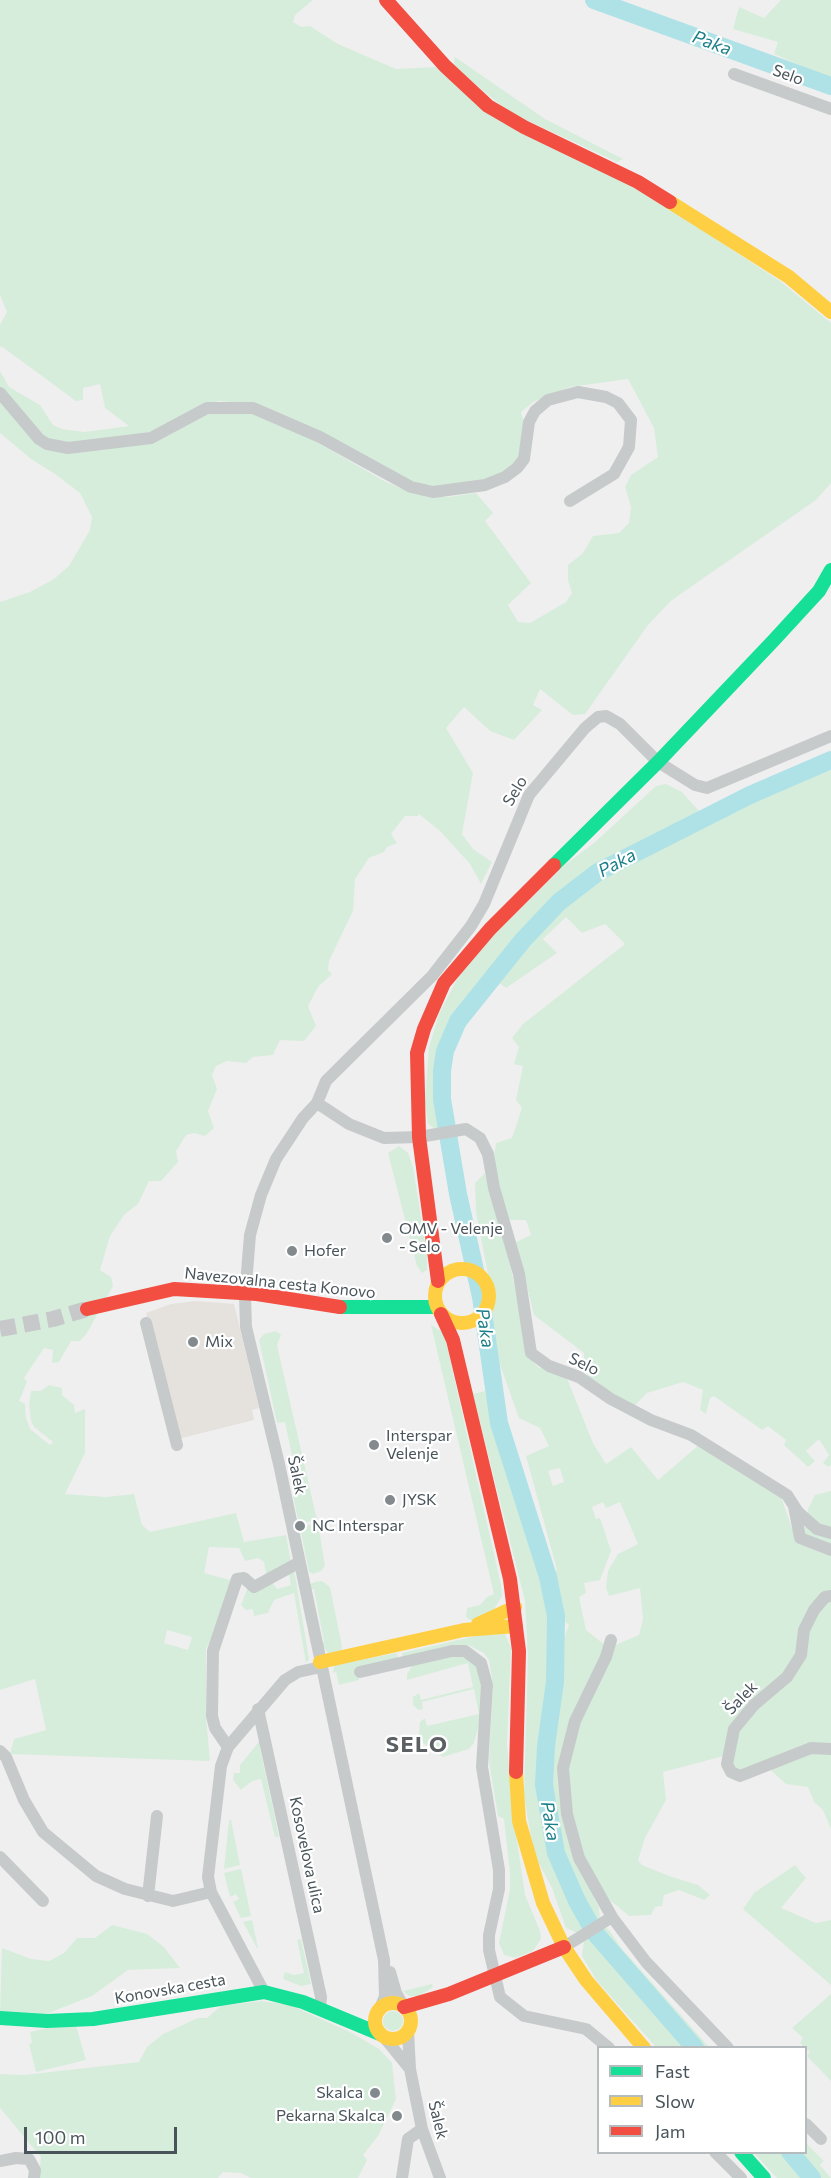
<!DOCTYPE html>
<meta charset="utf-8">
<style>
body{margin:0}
#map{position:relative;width:831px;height:2178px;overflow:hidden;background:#f0efef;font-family:Commissioner,sans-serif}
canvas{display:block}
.legend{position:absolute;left:597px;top:2046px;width:210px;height:108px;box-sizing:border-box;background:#fff;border:2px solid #b6bbbd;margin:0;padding:8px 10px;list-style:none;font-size:18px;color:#48545a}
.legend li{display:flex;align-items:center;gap:12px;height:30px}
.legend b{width:30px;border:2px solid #b6bbbd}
.scale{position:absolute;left:24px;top:2127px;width:153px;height:27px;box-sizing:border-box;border:3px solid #48545a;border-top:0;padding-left:8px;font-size:18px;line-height:21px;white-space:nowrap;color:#48545a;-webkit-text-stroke:4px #fff;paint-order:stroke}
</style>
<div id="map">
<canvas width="831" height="2178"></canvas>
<ul class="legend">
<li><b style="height:8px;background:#16e098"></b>Fast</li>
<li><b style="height:8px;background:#ffcf43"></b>Slow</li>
<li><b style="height:8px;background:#f24e42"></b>Jam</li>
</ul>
<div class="scale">100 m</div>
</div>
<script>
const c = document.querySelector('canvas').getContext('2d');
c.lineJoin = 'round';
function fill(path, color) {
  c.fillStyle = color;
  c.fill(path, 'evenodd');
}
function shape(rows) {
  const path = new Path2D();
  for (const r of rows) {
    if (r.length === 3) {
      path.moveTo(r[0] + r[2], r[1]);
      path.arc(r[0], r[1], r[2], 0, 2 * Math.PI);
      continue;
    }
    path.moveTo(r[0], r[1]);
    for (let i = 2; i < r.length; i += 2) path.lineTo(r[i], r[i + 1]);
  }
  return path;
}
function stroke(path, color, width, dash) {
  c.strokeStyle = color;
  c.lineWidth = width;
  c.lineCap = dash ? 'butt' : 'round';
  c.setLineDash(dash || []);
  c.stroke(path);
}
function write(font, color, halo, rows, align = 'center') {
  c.font = font + ' Commissioner,sans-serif';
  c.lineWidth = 4.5;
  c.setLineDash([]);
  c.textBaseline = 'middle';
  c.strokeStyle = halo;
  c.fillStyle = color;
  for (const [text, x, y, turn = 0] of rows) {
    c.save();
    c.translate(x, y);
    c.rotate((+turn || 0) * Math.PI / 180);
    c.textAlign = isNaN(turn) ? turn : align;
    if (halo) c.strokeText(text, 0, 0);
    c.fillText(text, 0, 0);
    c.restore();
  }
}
const commercial = shape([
 [196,1301,234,1304,259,1408,252,1410,254,1420,178,1439,146,1313,171,1304]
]);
const green = shape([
 [0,0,313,0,295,15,293,22,301,27,310,26,338,44,396,69,437,67,662,204,780,281,831,323,831,483,816,500,672,600,648,625,585,714,573,715,540,689,533,705,542,710,514,740,490,731,464,707,446,728,473,773,462,834,473,849,492,862,481,884,470,864,440,831,419,814,418,816,405,816,391,834,397,843,387,847,384,852,369,858,355,879,353,911,329,961,328,970,332,974,318,987,308,1006,316,1026,304,1041,280,1040,273,1055,253,1057,246,1063,227,1061,216,1066,212,1075,217,1089,208,1111,214,1128,205,1136,194,1133,186,1135,176,1151,178,1162,161,1181,149,1181,138,1204,124,1215,110,1236,100,1270,111,1277,113,1286,87,1333,80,1341,71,1341,59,1362,52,1363,53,1350,44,1348,24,1378,27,1382,19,1401,25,1404,26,1418,30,1429,50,1445,53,1442,34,1427,31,1421,29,1405,31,1391,41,1391,49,1385,62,1388,62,1395,74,1405,75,1413,85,1409,85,1453,65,1494,106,1497,134,1494,142,1525,150,1532,236,1513,244,1542,286,1535,291,1562,267,1578,264,1562,258,1558,245,1561,239,1548,209,1547,204,1573,230,1580,215,1632,206,1649,206,1717,210,1761,10,1754,14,1739,46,1730,35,1679,0,1690,0,602,30,592,54,579,69,566,90,530,92,517,80,493,55,474,31,459,0,433,0,398,46,450,57,452,110,449,211,410,259,414,289,426,386,482,415,494,448,497,476,493,493,513,485,521,531,583,508,605,518,622,530,623,566,602,572,593,568,580,568,565,583,553,593,536,619,533,629,523,631,507,625,487,631,475,658,457,654,428,628,379,570,387,533,402,521,412,524,424,520,458,510,468,493,477,465,484,431,488,412,484,286,416,239,403,219,401,204,405,152,432,97,442,50,442,0,387,0,371,9,387,40,405,53,425,62,429,85,432,129,426,105,408,100,384,83,388,83,400,76,401,1,346,0,348,0,325,7,312,0,295],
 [167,1630,192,1637,188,1650,164,1643],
 [781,0,831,0,831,79,774,54,778,42,733,29,739,7,764,18],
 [455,57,545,119,623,159,617,162,509,112,453,66],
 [831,770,831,1465,828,1467,823,1463,829,1455,819,1439,806,1451,815,1461,808,1467,784,1445,786,1440,768,1426,762,1430,714,1396,710,1398,706,1414,700,1410,703,1390,683,1382,647,1393,633,1407,589,1377,584,1369,584,1353,534,1315,516,1242,531,1235,526,1220,508,1220,500,1197,494,1157,496,1143,512,1138,522,1108,516,1100,523,1066,514,1064,519,1047,512,1038,523,1024,625,944,605,924,582,933,566,917,543,939,557,953,506,988,498,982,460,1034,456,1033,489,986,540,928,598,877,639,852,680,836,737,805,772,789],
 [666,784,682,792,699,811,606,861,580,879,516,940,461,1008,441,1049,438,1096,443,1128,434,1128,428,1124,425,1101,429,1047,439,1014,458,977,479,950,566,864,594,843,656,786],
 [399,1146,408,1153,413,1167,427,1256,427,1270,422,1273,417,1266,388,1153],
 [485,1173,510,1264,520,1313,525,1353,538,1367,566,1376,593,1443,606,1464,631,1447,658,1480,699,1445,781,1497,794,1534,798,1531,798,1527,805,1523,821,1534,831,1536,831,1829,823,1810,814,1802,808,1787,786,1784,764,1764,741,1775,734,1771,724,1756,663,1772,666,1800,645,1838,638,1860,642,1865,672,1877,698,1885,710,1895,704,1900,679,1890,664,1895,662,1906,655,1907,651,1915,629,1916,606,1897,588,1866,577,1837,567,1786,566,1765,572,1742,583,1709,605,1665,611,1647,639,1635,643,1619,640,1588,609,1596,606,1588,608,1571,618,1554,638,1544,620,1502,606,1508,603,1502,592,1507,596,1519,600,1518,611,1551,600,1580,584,1583,586,1593,579,1597,586,1630,605,1645,605,1651,573,1720,560,1769,564,1813,576,1858,599,1908,600,1919,596,1924,579,1898,559,1849,548,1787,548,1761,549,1750,554,1749,558,1681,562,1677,562,1643,569,1625,559,1617,551,1575,557,1570,526,1456,549,1446,540,1428,519,1418,498,1359,488,1274,476,1212,475,1183],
 [560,1468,564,1482,553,1486,548,1471],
 [431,1325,444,1333,501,1585,502,1596,493,1611,472,1621,466,1617,467,1608,480,1605,487,1597,494,1594],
 [276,1331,281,1335,277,1345,317,1520,299,1524,293,1496,300,1494,285,1422,277,1423,259,1340,264,1334],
 [485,1391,492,1425,534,1547,551,1613,551,1666,542,1756,541,1790,555,1862,571,1901,587,1929,580,1934,566,1928,552,1888,534,1854,524,1796,528,1656,525,1601,473,1394],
 [831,1491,831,1529,821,1528,808,1517,808,1509,815,1495],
 [318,1523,325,1566,321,1571,313,1574,309,1572,300,1527],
 [294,1569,309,1659,306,1663,294,1593,274,1600,268,1613,254,1616,253,1609,246,1610,241,1605,248,1587,272,1582,277,1589,291,1585,289,1574],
 [322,1581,330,1587,342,1646,341,1650,329,1654,320,1643,324,1642,314,1589,310,1590,310,1585,314,1582],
 [505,1634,511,1648,507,1745,514,1821,525,1895,540,1931,541,1939,533,1951,515,1958,504,1955,499,1943,510,1889,510,1874,504,1819,498,1816,489,1761,493,1685,489,1660,484,1653,468,1645,443,1647,402,1657,402,1653,480,1635],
 [397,1653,398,1658,357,1668,359,1680,339,1685,336,1672,333,1673,334,1665],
 [464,1655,475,1664,483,1684,482,1714,474,1743,469,1749,443,1757,423,1743,419,1734,420,1722,425,1718,427,1726,479,1714,474,1689,422,1702,423,1709,419,1710,413,1705,413,1697,419,1693,421,1700,473,1687,468,1663,407,1680,407,1674,413,1664],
 [262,1738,264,1747,260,1748,279,1837,275,1837,261,1779,252,1781,241,1790,233,1780,234,1773,240,1773,240,1765],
 [229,1820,231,1820,240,1865,224,1869],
 [795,1865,806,1878,781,1908,816,1923,831,1920,831,1985,743,1909,754,1893],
 [241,1869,251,1916,241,1918,233,1902,239,1899,236,1894,230,1897,224,1873],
 [252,1920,258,1948,257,1948,243,1922],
 [112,1925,147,1934,164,1947,180,1968,128,1970,92,1996,46,2014,0,2013,2,1948,31,1959,49,1961,64,1953,77,1938,95,1938],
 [603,1926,609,1930,623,1950,709,2047,701,2047,619,1957,598,1929],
 [590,1934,613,1962,688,2047,656,2047,597,1981,582,1956,584,1940],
 [301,1939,311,1984,301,1986,283,1979,285,1972,294,1975,304,1973,297,1940],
 [432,1984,433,1987,419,1996,409,1996,403,1991],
 [831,1994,831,2081,807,2056,810,2052,800,2043,803,2038,792,2028],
 [261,2001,290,2005,352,2033,379,2049,392,2063,396,2099,378,2136,363,2155,367,2160,358,2178,251,2178,241,2173,223,2172,218,2178,39,2178,41,2157,0,2108,0,2074,24,2075,139,2062,147,2047,163,2034,198,2018,207,2018,221,2006],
 [393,2021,10],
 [75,2022,86,2060,36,2072,29,2044,32,2043,30,2032],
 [806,2143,824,2161,820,2165,831,2178,815,2178,795,2153,806,2152],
 [754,2153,787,2153,807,2178,777,2178]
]);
const river = shape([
 [594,0,831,86],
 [695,2048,595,1933,577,1901,556,1853,544,1785,546,1746,555,1682,556,1616,548,1577,499,1423,481,1297,458,1194,442,1099,442,1071,445,1051,458,1021,523,940,559,902,598,872,750,795,831,760],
 [790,2152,812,2178]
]);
const secondaryTunnel = shape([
 [0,1329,53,1319,87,1309]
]);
const street = shape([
 [734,74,831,109],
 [0,393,39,439,47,444,68,448,151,438,207,408,253,408,320,437,411,487,433,492,485,485,505,477,517,468,524,459,529,422,535,411,548,400,578,392,606,397,618,403,631,420,629,447,614,474,570,501],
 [317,1103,349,1124,384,1138,419,1137,466,1129,480,1138,488,1154,494,1188,519,1274,531,1353,549,1366,579,1377,611,1399,651,1420,691,1435,787,1495,798,1512,817,1529,831,1533],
 [146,1323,177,1445],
 [794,1506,800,1538,831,1550],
 [831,1596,825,1597,814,1610,804,1630,801,1655,787,1677,754,1705,734,1729,727,1764,731,1772,740,1776,811,1748,831,1749],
 [611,1640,606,1657,575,1721,563,1768,567,1814,579,1858,612,1917,646,1962,728,2048],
 [360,1672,452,1651,465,1651,481,1663,487,1685,482,1767,499,1870,499,1889,489,1935,489,1950,500,1997,524,2016,586,2029,609,2048],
 [258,1709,321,1997,320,2009],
 [228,1747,215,1728,212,1716,213,1651,237,1579,244,1578,254,1587,298,1563],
 [0,1751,6,1757,24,1800,43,1832,96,1876,125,1889,173,1901,211,1892],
 [0,1857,43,1901],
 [148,1896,157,1816],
 [564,1947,612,1917],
 [390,1972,396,1993,404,2007],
 [264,1992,211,1892,208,1877,221,1766,228,1747,285,1680,298,1672,321,1667],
 [380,2009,385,1996,384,1960,279,1464,246,1327,245,1296,250,1235,261,1195,276,1159,303,1118,317,1103,326,1081,432,976,471,926,484,904,529,795,585,728,598,717,606,716,620,724,658,762,695,785,707,788,831,736],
 [408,2031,410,2069,422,2129,440,2178],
 [384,2037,410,2069],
 [806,2124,821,2139],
 [715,2152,741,2178],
 [0,2161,16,2158,29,2159,35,2170,34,2178],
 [402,2178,408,2139,422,2129]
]);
const fast = shape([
 [554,865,658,762,774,640,819,591,831,570],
 [340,1307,436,1307],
 [0,2018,47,2021,93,2019,264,1992,303,2002,380,2034],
 [741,2152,764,2178]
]);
const slow = shape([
 [670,202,789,277,831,312],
 [462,1296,27],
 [478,1624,515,1607],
 [320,1662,464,1630,516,1626],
 [516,1772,519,1821,543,1903,564,1947,586,1980,644,2048],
 [393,2021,18]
]);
const jam = shape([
 [386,0,445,66,488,106,524,127,638,182,670,202],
 [438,1281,419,1137,417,1053,424,1029,444,983,490,929,554,865],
 [441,1314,453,1340,510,1579,519,1651,516,1772],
 [404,2007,449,1994,564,1947]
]);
const jamBridge = shape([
 [87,1309,174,1289,257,1294,340,1307]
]);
const markers = [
 [387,1238,6,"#838a8e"],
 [292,1251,6,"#838a8e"],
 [193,1342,6,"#838a8e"],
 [374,1445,6,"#838a8e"],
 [390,1500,6,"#838a8e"],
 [300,1526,6,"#838a8e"],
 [375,2093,6,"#838a8e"],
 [397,2116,6,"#838a8e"]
];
const streetNames = [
 ["Selo",788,75,20],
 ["Selo",515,791,-59],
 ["Navezovalna cesta Konovo",280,1283,6],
 ["Selo",584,1364,26],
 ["Šalek",297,1475,78],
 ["Šalek",741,1698,-46],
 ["Kosovelova ulica",307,1855,78],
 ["Konovska cesta",170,1989,-10],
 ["Šalek",438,2120,76]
];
const poiNames = [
 ["OMV - Velenje",399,1229],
 ["- Selo",399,1247],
 ["Hofer",304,1251],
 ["Mix",205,1342],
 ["Interspar",386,1436],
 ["Velenje",386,1454],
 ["JYSK",402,1500],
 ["NC Interspar",312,1526],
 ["Skalca",363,2093,"right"],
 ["Pekarna Skalca",385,2116,"right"]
];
const waterNames = [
 ["Paka",712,43,20],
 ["Paka",617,863,-28],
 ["Paka",485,1328,81],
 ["Paka",550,1821,80]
];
const districtNames = [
 ["SELO",417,1745]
];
fill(commercial, '#e5e1dd');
fill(green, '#d6eddc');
stroke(river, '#aee2e7', 18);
stroke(secondaryTunnel, '#c6c8ca', 16, [16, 8]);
stroke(street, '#c7cacb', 12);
stroke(fast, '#16e098', 14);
stroke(slow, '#ffcf43', 14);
stroke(jam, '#f24e42', 14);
stroke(jamBridge, '#f24e42', 14);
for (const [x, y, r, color] of markers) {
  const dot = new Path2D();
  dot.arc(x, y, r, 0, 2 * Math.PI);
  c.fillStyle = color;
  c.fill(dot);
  stroke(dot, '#fff', 2);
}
write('16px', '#48545a', '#fff', streetNames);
write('16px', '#48545a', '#fff', poiNames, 'left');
write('italic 18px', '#187e87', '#fff', waterNames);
c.letterSpacing = '1.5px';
write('bold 22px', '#5c6063', '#fff', districtNames);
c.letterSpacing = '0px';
</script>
